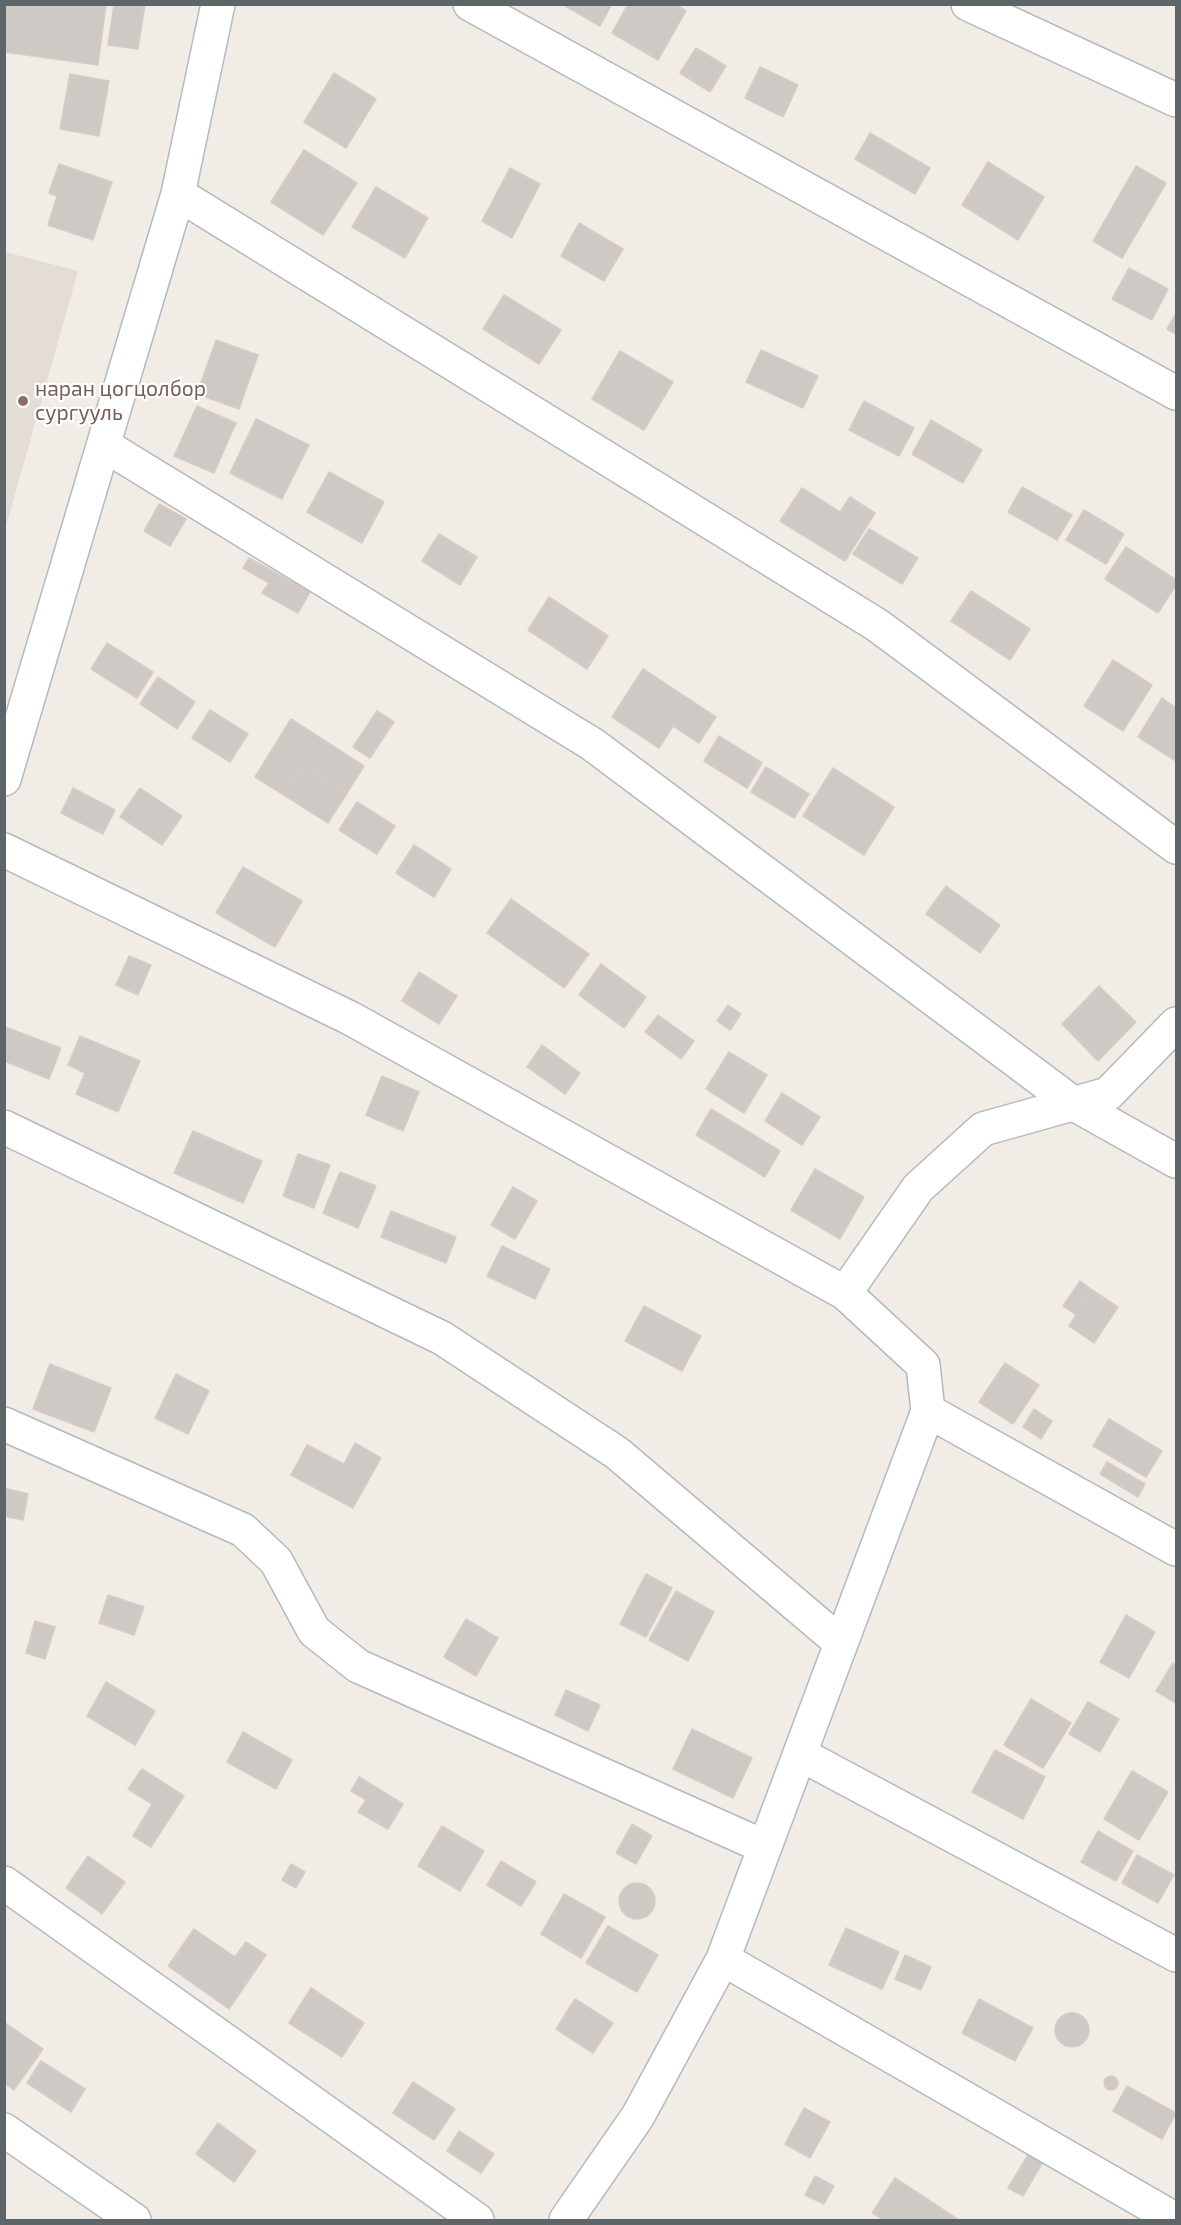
<!DOCTYPE html>
<meta charset="utf-8">
<style>
body{margin:0}
#map{position:relative;width:1181px;height:2225px;overflow:hidden;background:#f1ece6;font-family:"Exo 2",sans-serif}
canvas{display:block}
.frame{position:absolute;inset:0;border:6px solid #5d6568;pointer-events:none}
</style>
<div id="map">
<canvas width="1181" height="2225"></canvas>
<div class="frame"></div>
</div>
<script>
const c = document.querySelector('canvas').getContext('2d');
c.lineJoin = 'round';
function fill(path, color) {
  c.fillStyle = color;
  c.fill(path, 'evenodd');
}
function shape(rows) {
  const path = new Path2D();
  for (const r of rows) {
    if (r.length === 3) {
      path.moveTo(r[0] + r[2], r[1]);
      path.arc(r[0], r[1], r[2], 0, 2 * Math.PI);
      continue;
    }
    path.moveTo(r[0], r[1]);
    for (let i = 2; i < r.length; i += 2) path.lineTo(r[i], r[i + 1]);
  }
  return path;
}
function stroke(path, color, width, dash) {
  c.strokeStyle = color;
  c.lineWidth = width;
  c.lineCap = dash ? 'butt' : 'round';
  c.setLineDash(dash || []);
  c.stroke(path);
}
function write(font, color, halo, rows, align = 'center') {
  c.font = font + ' "Exo 2",sans-serif';
  c.lineWidth = 4.5;
  c.setLineDash([]);
  c.textBaseline = 'middle';
  c.strokeStyle = halo;
  c.fillStyle = color;
  for (const [text, x, y, turn = 0] of rows) {
    c.save();
    c.translate(x, y);
    c.rotate((+turn || 0) * Math.PI / 180);
    c.textAlign = isNaN(turn) ? turn : align;
    if (halo) c.strokeText(text, 0, 0);
    c.fillText(text, 0, 0);
    c.restore();
  }
}
const education = shape([
 [5,252,78,271,5,530,4,252]
]);
const building = shape([
 [4,4,106,4,98,65,4,52,4,4],
 [114,4,145,4,138,49,108,45,114,4],
 [562,4,612,4,600,26,562,4],
 [628,4,675,4,686,11,658,60,612,33,628,4],
 [696,48,726,66,710,92,680,73,696,48],
 [760,67,798,85,783,117,745,98,760,67],
 [334,73,376,99,346,148,304,122,334,73],
 [70,74,109,81,99,136,60,129,70,74],
 [870,133,930,168,915,194,855,159,870,133],
 [304,150,357,183,323,235,271,202,304,150],
 [988,162,1044,197,1018,240,962,205,988,162],
 [59,164,112,182,93,240,48,225,57,196,49,193,59,164],
 [1136,166,1166,183,1122,258,1093,241,1136,166],
 [510,168,540,184,512,238,482,221,510,168],
 [376,187,428,218,405,258,352,227,376,187],
 [579,223,623,249,604,281,561,256,579,223],
 [1129,268,1168,289,1152,320,1112,299,1129,268],
 [504,295,561,330,539,364,483,329,504,295],
 [1176,313,1176,334,1167,329,1176,313],
 [216,340,258,355,239,409,197,394,216,340],
 [761,350,818,376,803,408,746,382,761,350],
 [620,351,673,382,644,430,592,399,620,351],
 [864,401,914,428,899,456,849,430,864,401],
 [197,406,236,423,214,473,174,456,197,406],
 [256,419,309,445,282,499,230,473,256,419],
 [931,420,982,450,963,483,912,454,931,420],
 [329,472,384,502,362,543,307,512,329,472],
 [1022,487,1072,515,1057,540,1008,512,1022,487],
 [802,488,840,512,850,497,875,513,845,561,780,521,802,488],
 [159,504,186,519,170,546,144,531,159,504],
 [1084,510,1124,534,1106,564,1066,540,1084,510],
 [869,529,918,558,902,584,853,554,869,529],
 [439,534,477,557,460,585,422,561,439,534],
 [1126,547,1176,580,1176,585,1158,613,1105,579,1126,547],
 [249,558,310,592,298,613,262,593,269,583,243,568,249,558],
 [971,591,1030,629,1010,660,951,621,971,591],
 [549,597,608,636,587,669,528,630,549,597],
 [107,643,153,672,137,698,91,669,107,643],
 [1113,660,1152,685,1123,731,1084,706,1113,660],
 [643,669,716,717,699,743,673,726,659,748,612,717,643,669],
 [158,677,195,702,177,729,140,704,158,677],
 [1162,698,1176,708,1176,761,1138,737,1162,698],
 [210,710,248,734,230,762,192,738,210,710],
 [377,711,394,722,370,758,353,747,377,711],
 [291,719,364,766,347,793,303,765,284,795,255,777,291,719],
 [719,736,762,763,747,788,704,761,719,736],
 [303,765,347,793,328,823,284,795,303,765],
 [766,767,809,794,794,818,751,792,766,767],
 [833,768,894,807,864,855,803,816,833,768],
 [73,788,115,810,103,834,61,813,73,788],
 [140,788,182,816,162,845,120,817,140,788],
 [357,802,395,826,377,854,339,830,357,802],
 [414,845,451,869,434,897,396,873,414,845],
 [243,867,302,901,275,947,216,913,243,867],
 [946,886,1000,925,980,953,926,914,946,886],
 [511,899,589,954,564,988,487,933,511,899],
 [129,956,151,965,138,995,116,985,129,956],
 [601,964,646,997,624,1028,579,995,601,964],
 [419,972,457,996,439,1024,402,1001,419,972],
 [1099,986,1136,1022,1098,1061,1062,1024,1099,986],
 [728,1005,741,1014,730,1030,717,1021,728,1005],
 [658,1015,694,1041,681,1059,645,1032,658,1015],
 [5,1027,61,1048,49,1079,4,1061,5,1027],
 [80,1036,140,1061,118,1112,76,1094,85,1073,68,1065,80,1036],
 [542,1045,580,1073,565,1094,527,1067,542,1045],
 [729,1052,767,1075,744,1113,706,1089,729,1052],
 [382,1076,419,1092,403,1131,366,1115,382,1076],
 [782,1093,820,1117,802,1145,765,1121,782,1093],
 [711,1109,780,1151,765,1177,696,1135,711,1109],
 [193,1131,262,1161,243,1203,174,1173,193,1131],
 [298,1154,330,1165,314,1208,283,1196,298,1154],
 [815,1169,864,1197,840,1239,791,1210,815,1169],
 [340,1172,376,1186,358,1228,323,1213,340,1172],
 [513,1187,537,1201,515,1239,491,1225,513,1187],
 [391,1211,456,1237,446,1263,381,1237,391,1211],
 [502,1246,550,1269,535,1299,487,1276,502,1246],
 [1080,1281,1092,1290,1076,1315,1063,1306,1080,1281],
 [1092,1290,1118,1307,1094,1343,1069,1326,1092,1290],
 [644,1306,701,1336,682,1371,625,1341,644,1306],
 [1005,1363,1039,1385,1013,1424,979,1402,1005,1363],
 [50,1364,111,1388,94,1432,33,1409,50,1364],
 [176,1374,209,1391,188,1434,155,1418,176,1374],
 [1034,1409,1052,1421,1041,1439,1023,1427,1034,1409],
 [1109,1419,1162,1451,1146,1477,1093,1446,1109,1419],
 [355,1443,381,1458,353,1508,291,1475,307,1445,344,1464,355,1443],
 [1107,1462,1145,1484,1138,1497,1100,1474,1107,1462],
 [4,1488,28,1494,23,1520,4,1516,4,1488],
 [646,1574,672,1588,646,1637,620,1624,646,1574],
 [676,1591,714,1612,688,1661,649,1640,676,1591],
 [108,1595,144,1607,134,1635,99,1623,108,1595],
 [1126,1615,1155,1632,1129,1678,1100,1662,1126,1615],
 [466,1619,498,1638,476,1676,444,1657,466,1619],
 [35,1621,55,1627,45,1659,26,1653,35,1621],
 [1173,1663,1176,1666,1176,1703,1156,1691,1173,1663],
 [106,1682,155,1711,135,1745,87,1716,106,1682],
 [566,1690,600,1705,588,1731,555,1715,566,1690],
 [1031,1699,1071,1723,1043,1768,1004,1745,1031,1699],
 [1088,1702,1119,1719,1100,1752,1069,1734,1088,1702],
 [692,1729,752,1758,733,1798,673,1769,692,1729],
 [243,1732,292,1760,276,1789,227,1762,243,1732],
 [995,1750,1045,1777,1023,1819,972,1792,995,1750],
 [142,1769,184,1796,151,1847,133,1836,152,1804,128,1789,142,1769],
 [1132,1771,1168,1792,1139,1840,1104,1819,1132,1771],
 [359,1777,403,1804,388,1829,358,1812,366,1800,351,1791,359,1777],
 [632,1824,652,1836,636,1864,616,1853,632,1824],
 [442,1826,484,1851,460,1891,418,1866,442,1826],
 [1098,1831,1133,1851,1116,1881,1081,1862,1098,1831],
 [1137,1855,1174,1875,1158,1903,1122,1883,1137,1855],
 [88,1856,125,1882,102,1914,66,1888,88,1856],
 [501,1861,536,1882,521,1906,487,1885,501,1861],
 [291,1864,305,1872,296,1888,282,1880,291,1864],
 [637,1901,18],
 [564,1894,605,1917,581,1958,541,1934,564,1894],
 [608,1926,658,1955,637,1992,586,1963,608,1926],
 [846,1928,899,1952,882,1989,829,1965,846,1928],
 [194,1929,235,1957,246,1942,266,1955,229,2009,168,1966,194,1929],
 [905,1955,931,1967,921,1990,895,1979,905,1955],
 [311,1988,364,2023,342,2057,289,2023,311,1988],
 [575,1999,613,2023,593,2053,556,2029,575,1999],
 [979,1999,1033,2028,1015,2061,962,2033,979,1999],
 [1072,2030,17],
 [4,2022,43,2049,14,2090,4,2083,4,2022],
 [41,2061,85,2089,71,2112,27,2083,41,2061],
 [1111,2083,7],
 [413,2082,455,2109,434,2140,393,2113,413,2082],
 [1127,2086,1176,2113,1162,2139,1113,2111,1127,2086],
 [804,2108,830,2122,810,2158,785,2144,804,2108],
 [218,2123,256,2151,234,2182,196,2154,218,2123],
 [459,2131,494,2154,481,2173,447,2151,459,2131],
 [1034,2145,1048,2153,1023,2196,1008,2188,1034,2145],
 [815,2176,834,2186,824,2204,805,2195,815,2176],
 [895,2178,959,2220,884,2220,872,2213,895,2178]
]);
const street = shape([
 [470,4,1176,393],
 [968,4,1176,100],
 [178,194,877,625,1176,847],
 [104,445,592,744,1074,1104,1176,1161],
 [4,850,350,1018,845,1293],
 [4,1127,442,1338,617,1453,841,1643],
 [928,1411,1176,1549],
 [4,1424,243,1530,276,1561,314,1631,358,1666,765,1847],
 [800,1754,1176,1955],
 [4,1883,477,2220],
 [723,1959,1176,2220],
 [4,2130,134,2220],
 [566,2220,638,2116,723,1959,928,1411,923,1365,845,1293,918,1188,983,1129,1108,1094,1176,1024]
]);
const secondary = shape([
 [4,779,178,194,218,4]
]);
const markers = [
 [23,401,6,"#8d6e63"]
];
const educationNames = [
 ["наран цогцолбор",35,389],
 ["сургууль",35,413]
];
fill(education, '#e3ddd6');
fill(building, '#cec9c5');
stroke(building, '#d7ccc3', 1.5);
stroke(street, '#b3b9bc', 36);
stroke(secondary, '#b4bbbf', 36);
stroke(street, '#fff', 33);
stroke(secondary, '#fff', 33);
for (const [x, y, r, color] of markers) {
  const dot = new Path2D();
  dot.arc(x, y, r, 0, 2 * Math.PI);
  c.fillStyle = color;
  c.fill(dot);
  stroke(dot, '#fff', 2);
}
write('21px', '#785e54', '#fff', educationNames, 'left');
</script>
